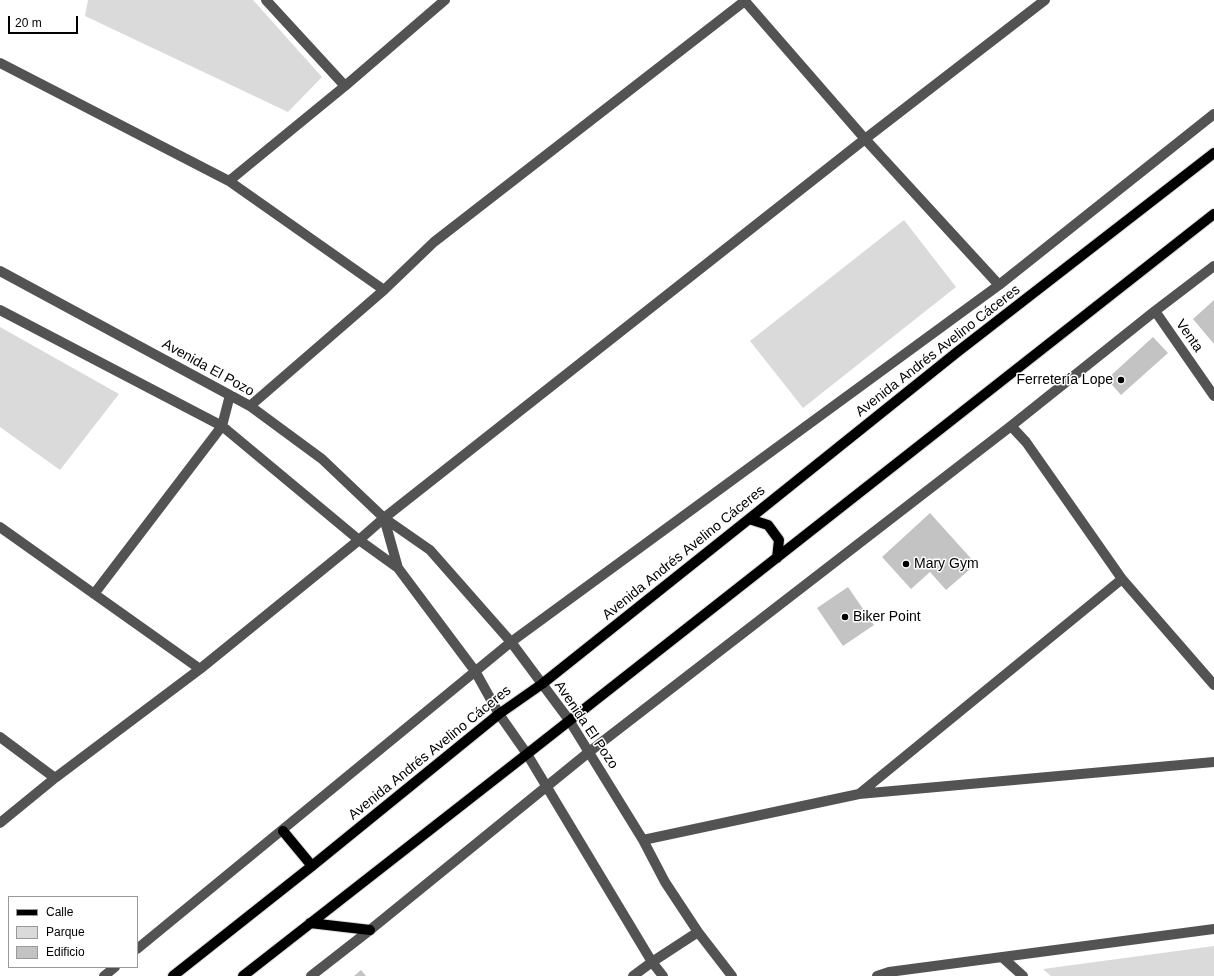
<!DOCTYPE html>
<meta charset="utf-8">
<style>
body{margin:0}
#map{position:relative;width:1214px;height:976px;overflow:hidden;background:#fff;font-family:Helvetica,sans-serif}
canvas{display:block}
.legend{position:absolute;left:8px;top:896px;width:130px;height:72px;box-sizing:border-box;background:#fff;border:1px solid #999;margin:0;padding:5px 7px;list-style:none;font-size:12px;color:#000}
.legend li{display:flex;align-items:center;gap:8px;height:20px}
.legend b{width:20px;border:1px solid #999}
.scale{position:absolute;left:8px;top:16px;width:70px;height:18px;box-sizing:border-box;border:2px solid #000;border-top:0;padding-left:5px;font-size:12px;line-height:14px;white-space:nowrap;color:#000;-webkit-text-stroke:3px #fff;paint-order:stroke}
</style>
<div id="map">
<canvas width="1214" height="976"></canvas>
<ul class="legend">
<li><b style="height:5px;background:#000"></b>Calle</li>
<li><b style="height:11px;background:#dadada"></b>Parque</li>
<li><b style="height:11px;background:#c3c3c3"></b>Edificio</li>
</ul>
<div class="scale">20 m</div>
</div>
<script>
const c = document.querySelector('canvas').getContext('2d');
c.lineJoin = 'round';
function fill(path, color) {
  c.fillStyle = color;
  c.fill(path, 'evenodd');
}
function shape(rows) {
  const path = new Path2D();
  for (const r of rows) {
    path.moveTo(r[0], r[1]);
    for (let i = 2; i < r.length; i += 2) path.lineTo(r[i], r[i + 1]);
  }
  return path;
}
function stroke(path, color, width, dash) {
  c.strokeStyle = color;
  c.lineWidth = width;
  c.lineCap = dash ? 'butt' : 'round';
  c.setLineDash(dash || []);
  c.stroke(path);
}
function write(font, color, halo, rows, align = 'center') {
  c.font = font + ' Helvetica,sans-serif';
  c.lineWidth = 3;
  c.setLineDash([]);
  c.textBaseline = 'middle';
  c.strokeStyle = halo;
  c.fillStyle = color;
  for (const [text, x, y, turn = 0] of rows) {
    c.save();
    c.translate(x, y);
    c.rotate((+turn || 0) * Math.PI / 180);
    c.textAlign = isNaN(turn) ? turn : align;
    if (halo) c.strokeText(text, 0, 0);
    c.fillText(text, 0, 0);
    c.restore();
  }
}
const green = shape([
 [88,0,253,0,322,77,288,112,85,16],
 [904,220,956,287,803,408,750,341],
 [0,327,119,394,60,470,0,427],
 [1214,946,1214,976,1051,976,1043,969]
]);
const building = shape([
 [1214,300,1214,344,1193,319],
 [1153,337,1168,353,1121,395,1107,379],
 [930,513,976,564,946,590,930,572,911,589,882,557],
 [848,587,874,625,843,646,817,608],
 [361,970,366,976,354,976]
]);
const minor = shape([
 [266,0,345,86],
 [744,0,865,139,999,285],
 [0,63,229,181,384,290],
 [229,181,345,86,445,0],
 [0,271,250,406,322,459,384,518,430,550,511,642,569,720,643,840,665,882,698,932,732,976],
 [0,310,222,426,359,540,398,568],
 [1155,311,1214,396],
 [250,406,384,290,434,242,746,0],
 [1011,426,1026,442,1122,579,1214,685],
 [384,518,398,568,475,671,499,714,527,754,652,962,663,976],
 [0,527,200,669],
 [94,594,222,426,230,395],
 [0,737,55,778],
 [859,794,1122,579],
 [0,823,55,778,200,669,359,540,384,518,865,139,1045,0],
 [643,840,859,794,1214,762],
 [137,949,511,642,999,285,1214,114],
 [1002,957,1023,976],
 [104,976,115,967],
 [311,976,370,930,589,752,1011,426,1155,311,1214,266],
 [633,976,652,962,698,932],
 [877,976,889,972,1214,929]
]);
const major = shape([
 [749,519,768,525,779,540,777,558],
 [283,831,312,866],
 [310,923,370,930],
 [173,976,312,866,499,714,542,684,749,519,956,353,1214,153],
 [243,976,527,754,1214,214]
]);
const markers = [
 [1121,380,4,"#000"],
 [906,564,4,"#000"],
 [845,617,4,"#000"]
];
const streetNames = [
 ["Venta",1189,336,55],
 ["Avenida Andrés Avelino Cáceres",938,351,-38],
 ["Avenida El Pozo",208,368,29],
 ["Avenida Andrés Avelino Cáceres",684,553,-39],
 ["Avenida El Pozo",586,725,56],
 ["Avenida Andrés Avelino Cáceres",430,753,-39]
];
const poiNames = [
 ["Ferretería Lope",1113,380,"right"],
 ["Mary Gym",914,564],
 ["Biker Point",853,617]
];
fill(green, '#dadada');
fill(building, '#c3c3c3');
stroke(major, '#dbdbdb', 12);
stroke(minor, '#535353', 10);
stroke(major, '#000', 10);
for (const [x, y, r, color] of markers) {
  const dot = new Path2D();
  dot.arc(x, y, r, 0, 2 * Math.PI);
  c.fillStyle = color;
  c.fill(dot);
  stroke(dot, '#fff', 1.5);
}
write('14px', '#000', '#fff', streetNames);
write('14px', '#000', '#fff', poiNames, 'left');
</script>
